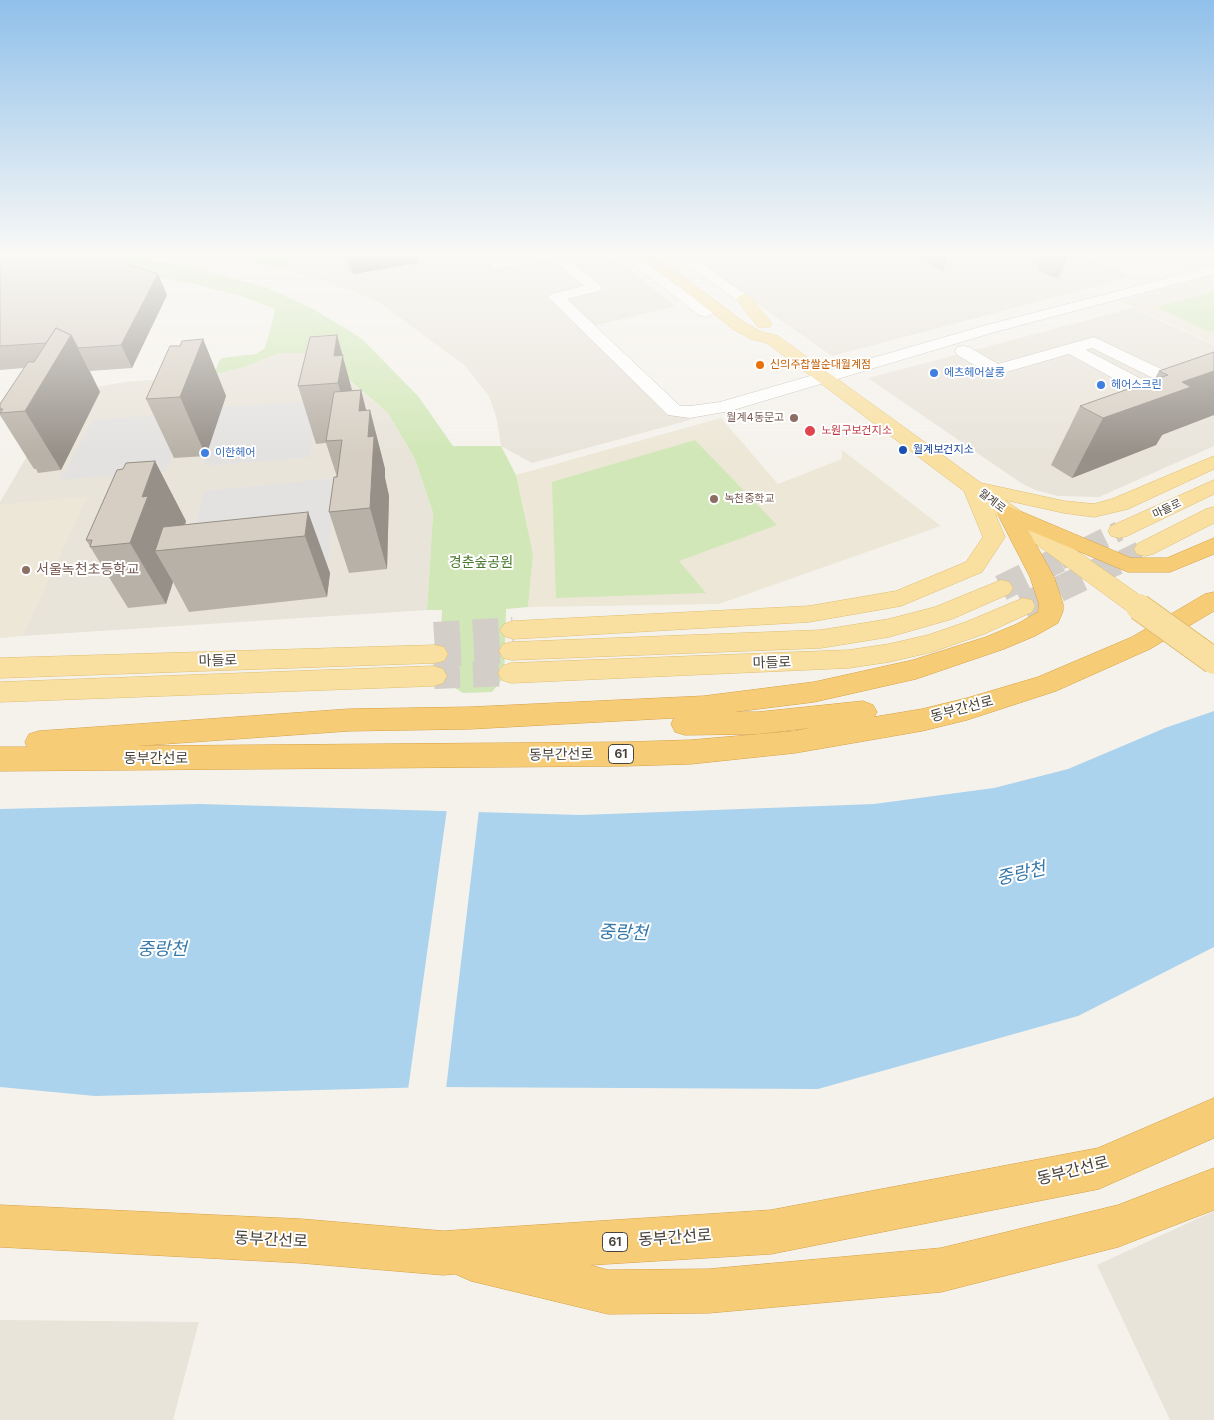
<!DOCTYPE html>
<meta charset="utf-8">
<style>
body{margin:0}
canvas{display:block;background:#f5f2ec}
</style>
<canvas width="1214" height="1420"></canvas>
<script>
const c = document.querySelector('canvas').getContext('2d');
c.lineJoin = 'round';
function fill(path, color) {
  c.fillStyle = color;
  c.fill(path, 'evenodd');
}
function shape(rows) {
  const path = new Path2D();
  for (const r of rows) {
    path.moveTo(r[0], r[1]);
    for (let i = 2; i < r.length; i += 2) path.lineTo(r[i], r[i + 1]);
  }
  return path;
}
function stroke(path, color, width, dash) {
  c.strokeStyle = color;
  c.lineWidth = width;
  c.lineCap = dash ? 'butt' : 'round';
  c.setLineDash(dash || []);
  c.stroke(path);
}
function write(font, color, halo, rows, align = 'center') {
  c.font = font + ' Inter,"Noto Sans KR",sans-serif';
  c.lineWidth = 4;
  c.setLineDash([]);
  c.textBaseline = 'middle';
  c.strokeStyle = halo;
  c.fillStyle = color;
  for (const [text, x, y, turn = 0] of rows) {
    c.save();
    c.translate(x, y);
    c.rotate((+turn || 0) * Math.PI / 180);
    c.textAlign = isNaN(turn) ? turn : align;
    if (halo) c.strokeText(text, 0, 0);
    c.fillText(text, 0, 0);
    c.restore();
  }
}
const residential = shape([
 [296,256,612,256,675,306,593,326,690,420,532,463,501,446,497,420,489,396,465,366,379,302,334,284,280,268],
 [689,256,1087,256,1131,277,832,356],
 [1133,308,1214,345,1214,446,1099,497,1058,496,1035,490,1021,483,868,378],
 [280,353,304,353,324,361,388,413,415,459,433,513,427,610,22,636,86,498,0,505,0,502,65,392,125,382,213,375,244,367],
 [1214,1211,1214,1420,1170,1420,1097,1265],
 [0,1320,199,1322,173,1420,0,1420]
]);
const education = shape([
 [1214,275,1214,344,1120,301],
 [721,418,778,484,842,459,842,450,941,526,719,604,528,607,533,554,516,475],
 [87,497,22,636,0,638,0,505]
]);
const green = shape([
 [0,256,126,256,191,267,266,287,315,310,361,338,418,396,453,446,501,446,516,475,533,554,528,607,506,609,504,677,492,692,463,693,439,678,442,610,427,610,433,513,415,459,388,413,336,369,324,361,304,353,280,353,244,367,213,375,221,358,256,354,265,348,275,312,273,308,241,296,194,284,115,268,0,261],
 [222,256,296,256,280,268],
 [1214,292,1214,331,1207,331,1157,307],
 [695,440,777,525,679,561,706,593,556,598,552,482]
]);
const parking = shape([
 [318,401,310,457,203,466,222,407],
 [187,413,166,471,60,480,93,420],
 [335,478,327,571,179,588,204,491]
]);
const water = shape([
 [1214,711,1214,947,1078,1016,818,1089,432,1087,95,1096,0,1087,0,809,199,804,581,815,874,804,994,788,1068,769,1165,728]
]);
const pier = shape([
 [447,809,479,810,446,1089,408,1090]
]);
const majorTunnelFar1 = shape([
 [1060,560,1119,531],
 [1122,560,1145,549]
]);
const majorTunnel = shape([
 [1001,588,1062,558],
 [1023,606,1125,558],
 [434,635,513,630],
 [435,654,512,651],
 [434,676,511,673]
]);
const minor = shape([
 [529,256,565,256,600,285,602,288,600,291,567,299,680,406,690,406,720,402,983,326,1214,266,1214,274,995,332,730,411,690,418,668,415,551,300,548,297,551,294,584,286,553,260,497,269,492,268,490,265,492,262,497,261,529,256],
 [622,256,637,256,713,312,711,315,705,317,699,315,622,256],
 [675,256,691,256,752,299,749,302,744,304,739,302,675,256],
 [1094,337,1178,377,1181,381,1178,385,1148,395,1142,394,1069,354,996,375,990,374,957,355,955,351,957,347,963,346,969,347,998,364,1094,337],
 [1092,348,1157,380,1149,383,1086,350,1092,348]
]);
const major = shape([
 [640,256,655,256,745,323,762,332,778,336,981,483,1064,501,1094,504,1112,499,1214,456,1214,469,1128,509,1094,517,1064,513,1005,500,1148,601,1151,607,1148,613,1139,615,1130,613,995,514,1005,537,982,572,901,606,809,622,513,639,504,636,500,630,504,624,513,621,809,606,896,591,966,562,983,537,964,491,767,343,751,339,733,329,640,256],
 [744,294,749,296,770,321,772,324,770,327,758,327,739,302,736,299,739,296,744,294],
 [1214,480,1214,494,1127,536,1119,538,1111,536,1108,531,1111,526,1214,480],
 [1214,507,1214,523,1153,554,1145,556,1137,554,1134,549,1137,544,1206,509,1214,507],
 [1001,580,1009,582,1013,588,1009,594,952,619,889,637,821,648,512,660,503,658,499,651,503,644,512,642,821,630,889,619,935,607,1001,580],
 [1023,598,1032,600,1035,606,1032,612,984,634,932,652,889,662,849,668,511,683,502,680,498,673,502,666,511,663,849,650,889,644,928,635,966,622,1023,598],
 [435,645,444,647,448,654,444,661,435,663,0,678,0,658,435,645],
 [434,666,443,669,447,676,443,683,434,686,0,702,0,682,434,666]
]);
const highway = shape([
 [1008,506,1131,558,1167,558,1214,538,1214,554,1170,572,1128,572,1028,530,1054,577,1063,604,1063,611,1058,623,1035,636,1004,649,916,679,814,702,734,712,758,712,863,701,873,705,877,712,874,717,922,709,967,698,1038,677,1132,637,1205,594,1214,592,1214,611,1150,649,1056,691,967,720,922,731,795,753,691,764,625,766,0,771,0,747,27,747,25,742,29,734,39,731,349,709,470,707,704,696,814,682,913,660,986,637,1017,624,1038,612,1039,604,1030,577,997,513,1000,508,1008,506],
 [674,718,671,724,675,732,685,735,758,734,809,728,795,731,691,740,625,742,136,746,349,731,470,729,674,718],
 [1214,1098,1214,1138,1099,1189,771,1254,590,1265,608,1270,709,1269,941,1248,1118,1205,1214,1168,1214,1210,1118,1247,941,1292,709,1313,608,1314,471,1281,455,1274,443,1275,301,1263,0,1247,0,1205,301,1219,443,1231,771,1210,1098,1148,1214,1098]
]);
const majorBridge = shape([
 [1139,607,1214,661]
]);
const wall = shape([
 [342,256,417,256,418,263,353,274],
 [928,256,948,256,943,272,927,263],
 [1039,256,1068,256,1058,279,1039,271],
 [0,259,158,274,167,295,132,368,90,371,100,392,61,470,38,473,36,469,34,469,0,415,0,404,24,368,0,370],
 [337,335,352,390,361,390,366,410,370,410,385,469,385,478,389,496,387,569,349,573,329,512,337,477,326,443,316,444,298,386],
 [203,339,226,396,206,456,174,458,146,399,180,346],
 [1214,352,1156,445,1072,478,1051,465,1080,406,1154,380,1159,371],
 [308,512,330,573,327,597,189,612,173,582,166,604,128,608,86,540,186,521,185,525]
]);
const shadedWall = shape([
 [349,256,417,256,418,263,353,274],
 [158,274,167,295,132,368,121,345],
 [71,335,100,392,61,470,25,411],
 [337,335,358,413,354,441,338,383,334,356],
 [203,339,226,396,206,456,180,397],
 [1214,371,1214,415,1162,435,1156,445,1072,478,1103,418,1182,382],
 [361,390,369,422,370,410,385,469,385,478,389,496,387,569,370,508,359,411],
 [155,461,186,521,177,549,155,551,173,582,166,604,130,543,142,497],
 [308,512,330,573,327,597,305,536]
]);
const building = shape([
 [64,256,101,256,158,274,121,345,78,348,71,335,56,328,46,343,0,346,0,259,64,256],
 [56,328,71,335,25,411,0,413,3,409,0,409,0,404,28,362,34,362,56,328],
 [337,335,334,356,343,355,338,383,298,386,310,337,337,335],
 [203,339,180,397,146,399,170,346,180,346,182,341,203,339],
 [1214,352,1214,371,1182,382,1191,387,1103,418,1080,406,1168,375,1159,371,1214,352],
 [361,390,359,411,370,410,368,437,374,436,370,508,329,512,334,477,337,477,342,440,326,441,334,392,361,390],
 [155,461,142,497,148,496,130,543,90,547,92,540,86,540,117,470,123,469,126,463,155,461],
 [308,512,305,536,155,551,163,527,308,512]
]);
const markers = [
 [760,365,5,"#e8710a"],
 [934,373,5,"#3f7fe0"],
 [1101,385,5,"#3f7fe0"],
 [794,418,5,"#8d6e63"],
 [810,431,6,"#e0444e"],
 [903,450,5,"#1a4fb4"],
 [205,453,5,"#3f7fe0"],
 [714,499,5,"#8d6e63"],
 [26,570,5,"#8d6e63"]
];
const farFoodnames = [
 ["신의주찹쌀순대월계점",770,365]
];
const farShopnames = [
 ["에츠헤어살롱",944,373],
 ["헤어스크린",1111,385],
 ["이한헤어",215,453]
];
const farEducationnames = [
 ["월계4동문고",784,418],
 ["녹천중학교",724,499,"left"]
];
const farHealthnames = [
 ["노원구보건지소",821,431]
];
const farTransitnames = [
 ["월계보건지소",913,450]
];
const farStreetnames = [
 ["월계로",992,501,37],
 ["마들로",1167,509,-25]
];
const shields = [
 [621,754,25],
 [615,1242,25]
];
const shieldNames = [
 ["61",621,754],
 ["61",615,1242]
];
const parkNames = [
 ["경춘숲공원",481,563]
];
const educationNames = [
 ["서울녹천초등학교",36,570]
];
const streetNames = [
 ["마들로",218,661,-2],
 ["마들로",772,663,-2],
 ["동부간선로",962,709,-15],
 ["동부간선로",561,755,-1],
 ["동부간선로",156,759]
];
const nearStreetnames = [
 ["동부간선로",1073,1171,-14],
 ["동부간선로",675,1238,-4],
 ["동부간선로",271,1240,3]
];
const nearWaternames = [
 ["중랑천",1021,874,-13],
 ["중랑천",623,933,2],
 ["중랑천",162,950]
];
fill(residential, '#e9e4da');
fill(education, '#ede7d7');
fill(green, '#d1e7b7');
fill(parking, '#e4e2e0');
fill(water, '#acd3ed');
fill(pier, '#f5f2ec');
stroke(majorTunnelFar1, '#d3cfc8', 20, [20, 10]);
stroke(majorTunnel, '#d3cfc8', 26, [26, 13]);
stroke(minor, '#c0baaf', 1);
stroke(major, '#debe70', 1);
stroke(highway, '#d6a145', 1);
fill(minor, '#fff');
fill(major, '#f9e0a1');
fill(highway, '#f6cc76');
stroke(majorBridge, '#debe70', 28, []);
stroke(majorBridge, '#f9e0a1', 26);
fill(wall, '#b8b1a7');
fill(shadedWall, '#969088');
fill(building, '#d6cec2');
stroke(building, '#969088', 1);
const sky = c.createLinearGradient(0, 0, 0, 454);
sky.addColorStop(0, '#90c0ea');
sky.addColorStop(0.56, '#faf9f6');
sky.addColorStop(1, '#faf9f600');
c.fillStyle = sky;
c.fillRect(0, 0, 1214, 454);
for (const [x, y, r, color] of markers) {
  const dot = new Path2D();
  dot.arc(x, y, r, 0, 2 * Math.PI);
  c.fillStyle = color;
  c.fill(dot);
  stroke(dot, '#fff', 2);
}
write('11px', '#c56008', '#fff', farFoodnames, 'left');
write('11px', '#366cbe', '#fff', farShopnames, 'left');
write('11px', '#785e54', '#fff', farEducationnames, 'right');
write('11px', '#be3a42', '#fff', farHealthnames, 'left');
write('11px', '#164399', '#fff', farTransitnames, 'left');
write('11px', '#49433a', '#fff', farStreetnames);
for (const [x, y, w] of shields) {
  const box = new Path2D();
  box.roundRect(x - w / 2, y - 9.5, w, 19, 4);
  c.fillStyle = '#fff';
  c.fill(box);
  stroke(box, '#49433a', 1);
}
write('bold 12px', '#49433a', null, shieldNames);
write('14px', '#4b792f', '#fff', parkNames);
write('14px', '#785e54', '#fff', educationNames, 'left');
write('14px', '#49433a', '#fff', streetNames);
write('16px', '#49433a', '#fff', nearStreetnames);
write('italic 18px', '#3578a9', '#fff', nearWaternames);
</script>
